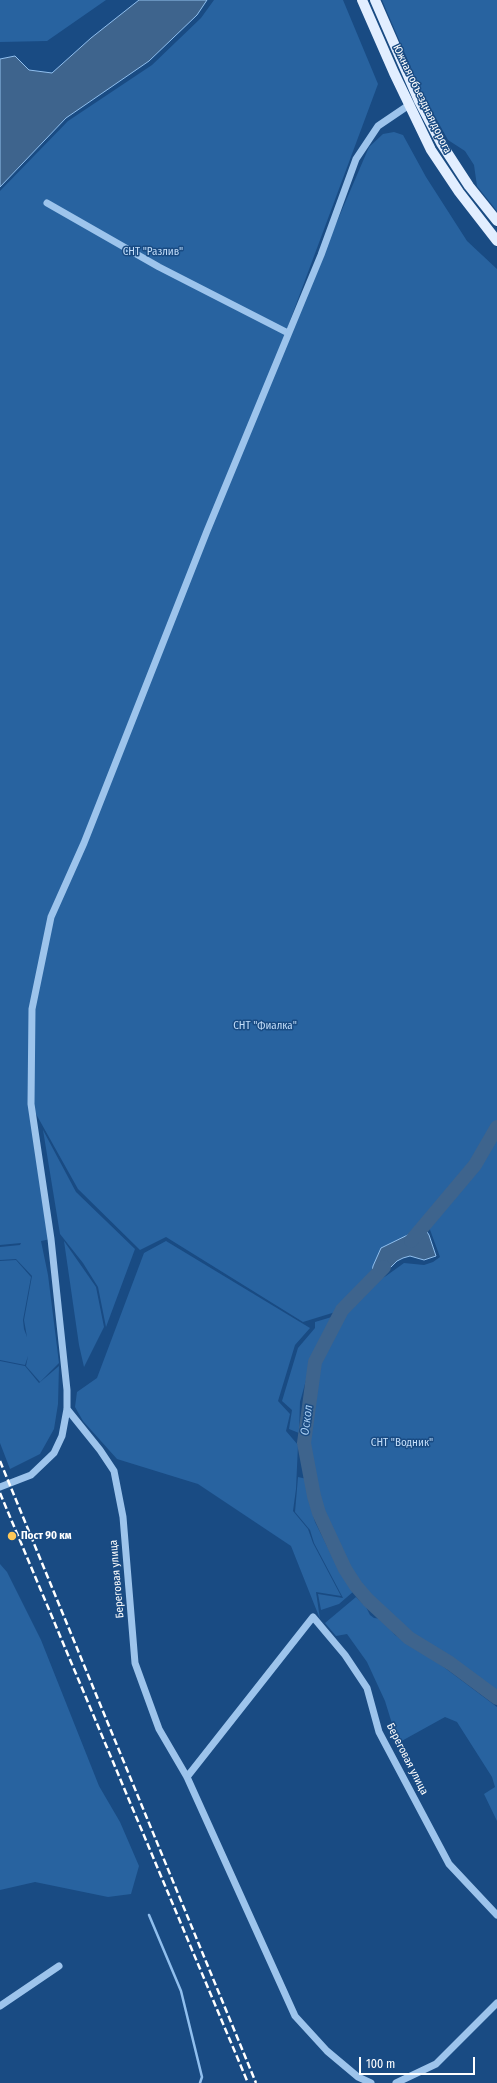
<!DOCTYPE html>
<meta charset="utf-8">
<style>
body{margin:0}
#map{position:relative;width:497px;height:2083px;overflow:hidden;background:#194b83;font-family:"Fira Sans Condensed",sans-serif}
canvas{display:block}
.scale{position:absolute;left:359px;top:2057px;width:116px;height:18px;box-sizing:border-box;border:2px solid #fff;border-top:0;padding-left:5px;font-size:12px;line-height:14px;white-space:nowrap;color:#fff;-webkit-text-stroke:3px #194b83;paint-order:stroke}
</style>
<div id="map">
<canvas width="497" height="2083"></canvas>
<div class="scale">100 m</div>
</div>
<script>
const c = document.querySelector('canvas').getContext('2d');
c.lineJoin = 'round';
function fill(path, color) {
  c.fillStyle = color;
  c.fill(path, 'evenodd');
}
function shape(rows) {
  const path = new Path2D();
  for (const r of rows) {
    path.moveTo(r[0], r[1]);
    for (let i = 2; i < r.length; i += 2) path.lineTo(r[i], r[i + 1]);
  }
  return path;
}
function stroke(path, color, width, dash) {
  c.strokeStyle = color;
  c.lineWidth = width;
  c.lineCap = dash ? 'butt' : 'round';
  c.setLineDash(dash || []);
  c.stroke(path);
}
function write(font, color, halo, rows, align = 'center') {
  c.font = font + ' "Fira Sans Condensed",sans-serif';
  c.lineWidth = 3;
  c.setLineDash([]);
  c.textBaseline = 'middle';
  c.strokeStyle = halo;
  c.fillStyle = color;
  for (const [text, x, y, turn = 0] of rows) {
    c.save();
    c.translate(x, y);
    c.rotate((+turn || 0) * Math.PI / 180);
    c.textAlign = isNaN(turn) ? turn : align;
    if (halo) c.strokeText(text, 0, 0);
    c.fillText(text, 0, 0);
    c.restore();
  }
}
const green = shape([
 [0,0,106,0,47,41,0,42],
 [214,0,343,0,378,84,262,396,369,147,383,134,394,132,403,135,426,177,467,241,497,269,497,1127,475,1165,421,1231,342,1310,303,1322,166,1237,140,1250,78,1189,31,1105,51,1239,41,1241,48,1275,59,1363,40,1382,26,1366,28,1356,25,1365,0,1360,0,1261,16,1260,31,1277,23,1320,24,1329,27,1337,24,1320,32,1276,16,1259,0,1260,0,1247,20,1245,21,1243,0,1245,0,191,68,121,152,65,201,18],
 [382,0,497,0,497,211,477,186,474,165,465,151,448,140,421,91],
 [43,1130,76,1192,135,1249,106,1327,98,1287,83,1263,60,1234],
 [497,1136,497,1694,467,1670,412,1635,360,1585,348,1567,322,1513,306,1445,318,1363,344,1314,350,1305,372,1283,386,1276,404,1263,424,1265,433,1262,440,1257,429,1227,478,1168],
 [64,1241,96,1287,104,1327,84,1367,79,1345],
 [166,1241,310,1328,295,1345,278,1401,290,1414,286,1431,298,1445,296,1489,293,1511,308,1529,313,1543,341,1596,316,1592,320,1619,291,1546,198,1484,117,1459,83,1421,75,1407,77,1392,97,1378,144,1253],
 [335,1316,316,1352,308,1373,300,1402,299,1433,289,1429,292,1410,282,1401,298,1348,315,1328,315,1322],
 [0,1361,25,1366,39,1383,59,1366,58,1404,54,1429,40,1454,10,1469,0,1443],
 [298,1477,307,1479,308,1498,315,1522,330,1552,354,1591,339,1604,321,1610,318,1594,343,1598,314,1543,310,1530,295,1512],
 [0,1564,7,1572,41,1640,99,1786,120,1822,139,1866,131,1894,108,1897,35,1882,0,1890],
 [356,1597,366,1607,370,1615,374,1618,382,1619,395,1635,437,1662,497,1707,497,1821,484,1794,495,1787,492,1777,457,1722,445,1717,398,1743,385,1701,367,1662,347,1634,336,1636,325,1623]
]);
const water = shape([
 [139,0,207,0,197,15,149,61,66,118,0,187,0,59,15,56,29,70,52,73,91,38,139,0],
 [424,1227,429,1235,436,1256,424,1260,410,1256,403,1258,397,1261,385,1273,371,1279,373,1266,381,1248,424,1227]
]);
const stream = shape([
 [149,1915,181,1991,202,2077,200,2083]
]);
const river = shape([
 [411,1241,475,1165,497,1127],
 [384,1267,342,1310,315,1362,304,1443,314,1496,319,1513,345,1569,356,1586,368,1600,409,1638,450,1663,497,1698]
]);
const minor = shape([
 [47,203,159,267,288,333],
 [67,1409,100,1450,114,1471,123,1517,135,1663,159,1729,187,1777,295,2016,327,2051,358,2077,371,2083],
 [0,1487,31,1475,54,1453,62,1436,67,1409,67,1390,51,1239,31,1104,32,1009,51,917,84,843,207,531,321,255,356,159,378,126,409,105],
 [187,1777,313,1617,345,1655,367,1688,379,1732,449,1864,497,1915],
 [0,2006,59,1966],
 [396,2083,436,2064,497,2003]
]);
const major = shape([
 [362,0,394,73,431,150,459,192,497,241],
 [375,0,419,101,441,143,469,186,497,221]
]);
const rail = shape([
 [0,1461,256,2083],
 [0,1493,248,2083]
]);
const markers = [
 [12,1536,5,"#ffc858"]
];
const streetNames = [
 ["Южная объездная дорога",422,99,64],
 ["Береговая улица",117,1579,-95],
 ["Береговая улица",407,1759,63]
];
const parkNames = [
 ["СНТ \"Разлив\"",153,252],
 ["СНТ \"Фиалка\"",265,1026],
 ["СНТ \"Водник\"",402,1443]
];
const poiNames = [
 ["Пост 90 км",21,1536]
];
const waterNames = [
 ["Оскол",307,1420,-82]
];
fill(green, '#2863a0');
fill(water, '#3e648d');
stroke(water, '#90bfee', 1);
stroke(stream, '#90bfee', 2.5);
stroke(river, '#3e648d', 14);
stroke(minor, '#9dc4ec', 7);
stroke(major, '#e2eeff', 10);
stroke(rail, '#fff', 2.5, [7, 3]);
for (const [x, y, r, color] of markers) {
  const dot = new Path2D();
  dot.arc(x, y, r, 0, 2 * Math.PI);
  c.fillStyle = color;
  c.fill(dot);
  stroke(dot, '#194b83', 1.5);
}
write('11px', '#fff', '#194b83', streetNames);
write('11px', '#c2ddf9', '#194b83', parkNames);
write('bold 11px', '#fff', '#194b83', poiNames, 'left');
write('italic 12px', '#a9cef3', '#194b83', waterNames);
</script>
